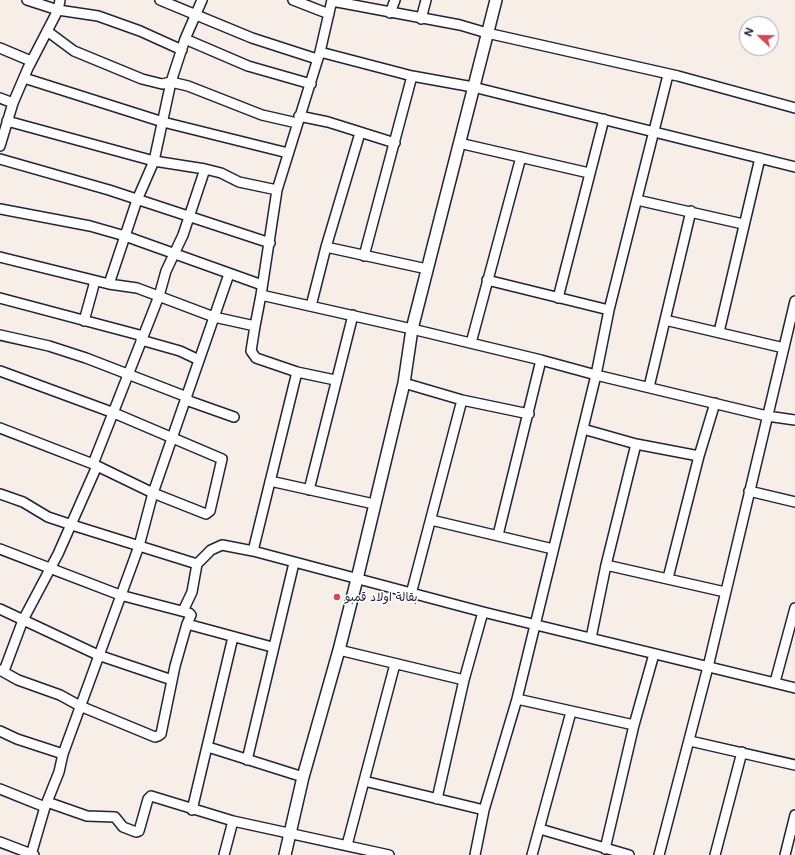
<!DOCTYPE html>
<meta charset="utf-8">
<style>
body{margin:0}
#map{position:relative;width:795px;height:855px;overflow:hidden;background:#f7eee7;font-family:Mali,sans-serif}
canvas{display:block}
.north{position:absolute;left:739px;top:16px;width:40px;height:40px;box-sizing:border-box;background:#fff;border:1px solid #a7a7b1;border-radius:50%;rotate:292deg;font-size:11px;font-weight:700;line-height:16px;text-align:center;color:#22223b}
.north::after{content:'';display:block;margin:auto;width:14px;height:18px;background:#d1495b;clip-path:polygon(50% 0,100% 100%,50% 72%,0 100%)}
</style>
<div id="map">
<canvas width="795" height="855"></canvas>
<div class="north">N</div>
</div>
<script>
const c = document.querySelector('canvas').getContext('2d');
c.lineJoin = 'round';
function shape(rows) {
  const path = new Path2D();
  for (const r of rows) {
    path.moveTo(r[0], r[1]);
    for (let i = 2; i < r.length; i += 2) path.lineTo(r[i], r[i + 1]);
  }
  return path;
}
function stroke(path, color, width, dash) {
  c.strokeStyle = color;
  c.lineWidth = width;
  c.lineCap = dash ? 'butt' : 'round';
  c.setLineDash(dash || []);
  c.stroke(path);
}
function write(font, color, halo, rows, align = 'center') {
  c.font = font + ' Mali,"Playpen Sans Arabic",sans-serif';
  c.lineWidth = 3;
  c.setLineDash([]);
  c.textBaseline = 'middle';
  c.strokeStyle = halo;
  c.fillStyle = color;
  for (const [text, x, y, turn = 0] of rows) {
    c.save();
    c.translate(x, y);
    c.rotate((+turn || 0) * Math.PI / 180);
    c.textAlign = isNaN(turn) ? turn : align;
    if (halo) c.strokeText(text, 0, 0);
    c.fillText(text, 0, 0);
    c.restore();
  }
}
const minor = shape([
 [27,0,58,10,98,16,140,31,182,50],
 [160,0,252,38,317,59],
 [293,0,329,14],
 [332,0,320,52,277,190,261,295,412,329,541,360,596,375,767,416,795,420],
 [332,1,460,25,487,33,678,76,795,108],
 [390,13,395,0],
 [421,19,426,0],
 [47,31,74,51,142,79,162,84,171,82,188,86,262,115,297,123],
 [185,39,248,66,311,84],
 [0,48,31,61],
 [320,52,412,76,473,87,795,167],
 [24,78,163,122,288,153],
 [0,98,13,103],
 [299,116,328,122,395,143],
 [7,121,154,161,205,169,221,173,239,182,277,190],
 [459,143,589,173],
 [0,146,13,103,28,68,58,10,60,0],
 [0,159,109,190,270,243],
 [637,200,743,224],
 [0,209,90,226,125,236,262,285],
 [326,247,427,269],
 [364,256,412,76],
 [0,257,109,284,137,288,214,317,255,326,261,295],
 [487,280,609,310],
 [109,284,137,200,154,161,171,82,185,39,202,0],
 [0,298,143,336],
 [558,298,604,119],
 [311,306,326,247,360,133],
 [665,320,784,348],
 [84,321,95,281],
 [255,326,251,351,256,358,297,372,335,380],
 [719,332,760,158],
 [0,335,49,346,86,358,187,397],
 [141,340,180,351,199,360],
 [471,343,521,157],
 [0,371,114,413,222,459,210,511,206,514,153,493,93,464,0,428],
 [404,383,462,400,529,414],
 [649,387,691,211],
 [186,400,234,417],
 [583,429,636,444,699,456],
 [93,464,159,296,166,271,183,235,205,169],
 [270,481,374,504],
 [309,490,353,315],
 [749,491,795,502],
 [0,494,23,502,48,517,72,525,197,564],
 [431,520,553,549],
 [498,535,541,360],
 [0,549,120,595,189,613,191,615,187,624,272,647],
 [253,551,297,372],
 [606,565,725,592],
 [668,578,699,456,715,403],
 [411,594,462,400],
 [0,609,98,655,172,680],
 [183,611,192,592,197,564,211,550,222,545,253,551,483,612,795,688],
 [591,638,606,565,636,444],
 [339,650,464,680],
 [0,670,18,680,60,695,80,706,155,737,158,736,161,734,175,666,187,624],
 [4,671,23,620,58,554,97,466],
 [775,682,795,608],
 [517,699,634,725],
 [0,731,17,739,63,754],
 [690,741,795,765],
 [208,747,303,777],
 [247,760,294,563],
 [364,781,484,810],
 [0,789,45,807],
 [437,799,464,680,483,612],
 [47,802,87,816,115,817,123,827,136,832,139,831,148,799,151,796,233,821,389,855],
 [192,810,233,637],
 [540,829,629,855],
 [0,842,34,855],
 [347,845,395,664],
 [605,849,634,725,654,654],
 [31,855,45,807,59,772,63,754,139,546,153,493,229,274],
 [224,855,233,821],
 [475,855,484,810,517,699,596,375,609,310,668,75],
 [532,855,571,712],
 [659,855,708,667,795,301],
 [715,855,742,752],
 [785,855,795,815]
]);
const tertiary = shape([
 [285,855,303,777,339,650,357,579,404,383,412,329,496,0]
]);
const markers = [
 [337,597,4,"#d1495b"]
];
const poiNames = [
 ["بقالة اولاد قمبو",345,597]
];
stroke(minor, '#22223b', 12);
stroke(tertiary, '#22223b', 14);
stroke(minor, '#fff', 9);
stroke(tertiary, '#fff', 11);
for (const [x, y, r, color] of markers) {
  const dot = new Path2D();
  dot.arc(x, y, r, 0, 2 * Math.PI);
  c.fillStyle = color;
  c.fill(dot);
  stroke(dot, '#fff', 1.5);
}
write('12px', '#22223b', '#fff', poiNames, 'left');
</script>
